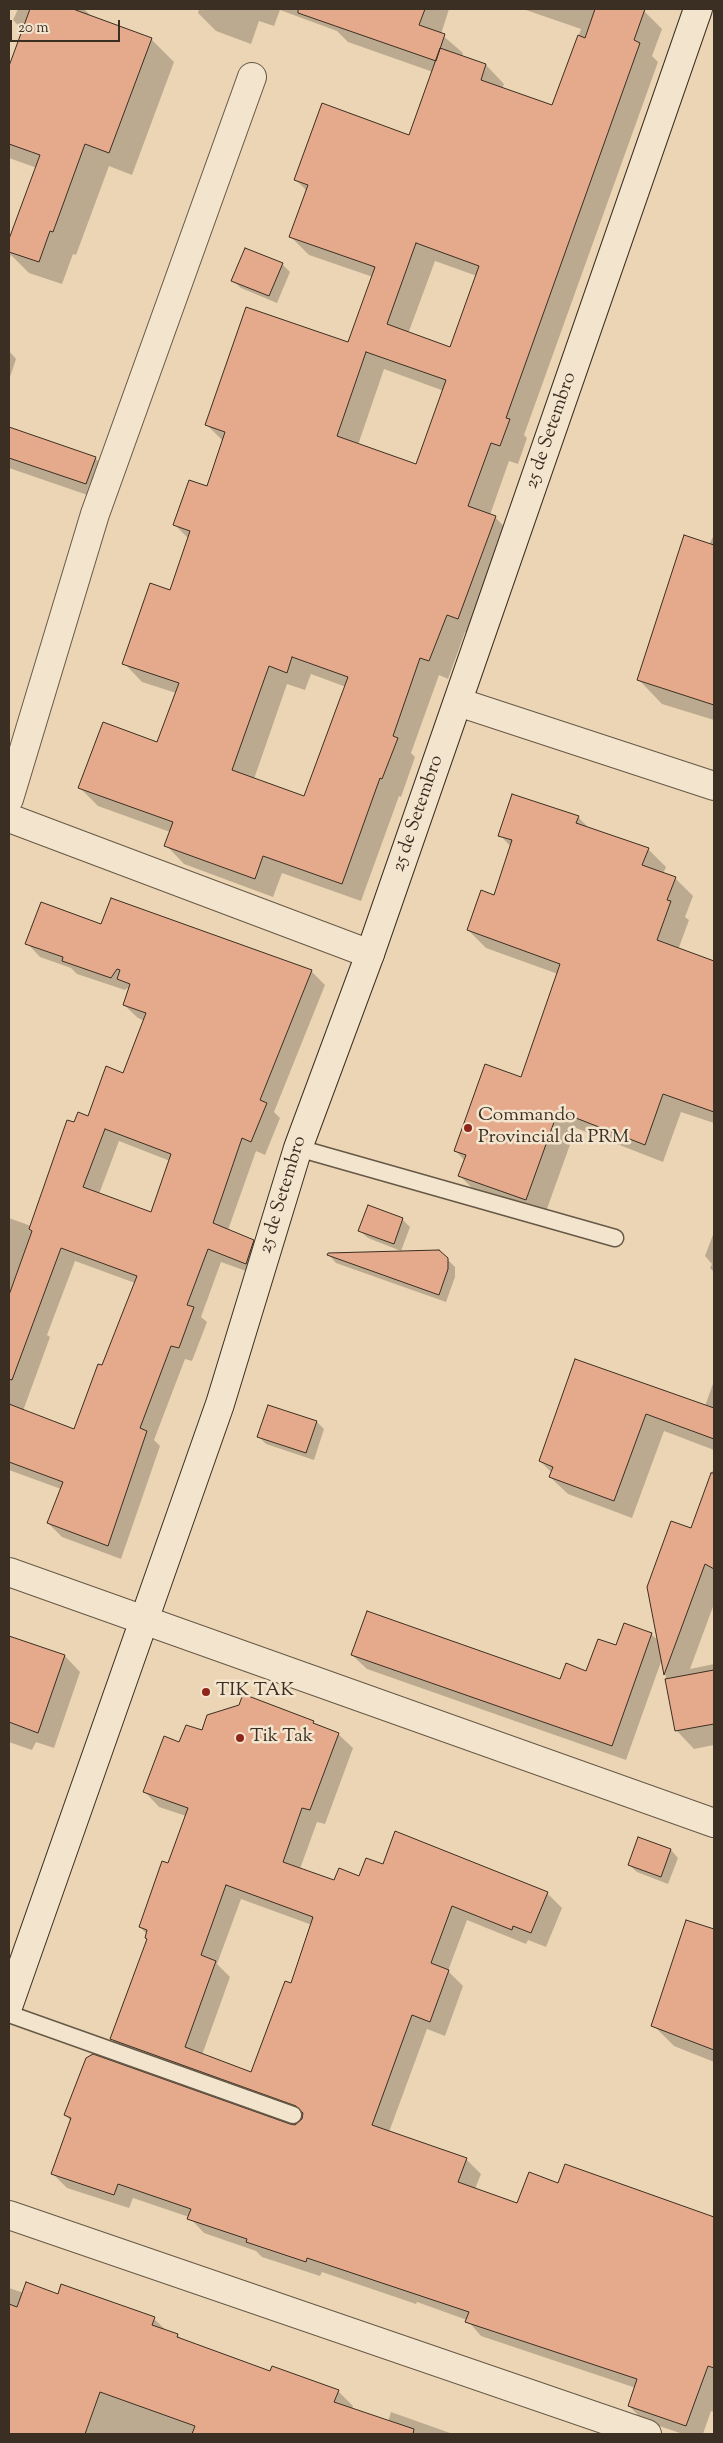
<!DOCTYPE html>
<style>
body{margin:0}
#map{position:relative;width:723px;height:2443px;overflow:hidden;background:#ecd5b4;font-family:"Sorts Mill Goudy",serif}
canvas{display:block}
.frame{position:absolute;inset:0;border:10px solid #3a2f22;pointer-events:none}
.scale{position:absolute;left:10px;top:20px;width:110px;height:22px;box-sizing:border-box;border:2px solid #3a2f22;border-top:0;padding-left:6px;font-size:15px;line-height:18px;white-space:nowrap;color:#3a2f22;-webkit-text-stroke:4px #f3e4ce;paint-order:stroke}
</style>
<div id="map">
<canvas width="723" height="2443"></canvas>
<div class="frame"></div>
<div class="scale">20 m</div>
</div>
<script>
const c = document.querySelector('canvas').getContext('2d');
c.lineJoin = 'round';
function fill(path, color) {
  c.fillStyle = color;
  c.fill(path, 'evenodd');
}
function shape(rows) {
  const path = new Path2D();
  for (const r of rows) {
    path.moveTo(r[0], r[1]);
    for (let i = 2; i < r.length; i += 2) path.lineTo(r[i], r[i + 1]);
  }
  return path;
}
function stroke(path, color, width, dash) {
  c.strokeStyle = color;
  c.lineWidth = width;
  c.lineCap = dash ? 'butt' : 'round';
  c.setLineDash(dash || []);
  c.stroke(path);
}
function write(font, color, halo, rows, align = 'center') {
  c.font = font + ' "Sorts Mill Goudy",serif';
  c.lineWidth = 5;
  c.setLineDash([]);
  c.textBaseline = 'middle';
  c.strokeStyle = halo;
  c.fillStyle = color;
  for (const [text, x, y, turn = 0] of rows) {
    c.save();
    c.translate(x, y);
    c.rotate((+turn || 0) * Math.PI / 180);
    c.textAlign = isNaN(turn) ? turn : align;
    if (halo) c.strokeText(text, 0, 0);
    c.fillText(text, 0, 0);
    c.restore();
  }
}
const shadow = shape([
 [18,9,84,9,93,18,151,39,174,62,132,175,109,166,76,255,73,254,62,284,29,273,11,255,9,263,9,233,11,236,37,168,9,158,9,70,23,30,13,20],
 [199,9,449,9,441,34,463,53,462,57,486,65,504,84,502,89,553,107,581,29,523,9,638,9,644,11,662,29,652,56,658,62,524,435,527,438,518,464,509,461,490,515,495,517,513,536,476,636,465,632,448,679,439,675,411,753,415,757,401,797,399,796,361,901,282,873,273,897,184,864,166,845,170,832,98,806,80,788,158,744,176,693,142,682,124,663,170,591,189,539,174,524,207,488,223,441,206,424,349,343,373,277,309,255,291,237,307,191,296,180,409,136,433,72,348,42,337,31,280,10,274,26,259,21,251,44,216,31,198,13],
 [435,261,477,276,450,349,408,334],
 [384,369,444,391,417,466,358,445],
 [311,674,346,687,305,797,254,779,287,684,305,690],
 [282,264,290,272,277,303,241,288,233,281],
 [9,351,16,359,9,380],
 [9,429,95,458,111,474,102,500,9,468],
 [714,535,714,720,662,704,639,680],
 [578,817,590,829,648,849,666,867,663,874,675,878,693,896,685,917,689,920,678,950,714,963,714,1123,681,1112,663,1162,576,1128,544,1217,478,1194,460,1176,465,1161,455,1150,522,1078,558,974,486,948,468,930,495,896,511,847,500,835],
 [102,925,311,971,325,985,274,1112,280,1118,265,1155,256,1151,228,1230,253,1241,267,1255,260,1276,221,1262,201,1317,207,1322,192,1361,185,1359,154,1440,160,1446,121,1559,62,1537,48,1523,61,1489,9,1470,9,1218,31,1226,74,1124,89,1117,123,1074,145,1021,138,1018,124,1005,129,990,127,988,125,990,77,974,71,968,40,957,27,943],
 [119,1141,170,1161,152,1214,99,1194],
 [75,1261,135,1283,103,1367,75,1431,23,1411,50,1337,47,1335],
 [402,1219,410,1227,401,1251,368,1238,360,1231],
 [714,1232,714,1272,710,1268,712,1264,705,1256],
 [439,1251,455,1267,455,1277,446,1302,336,1263,329,1255],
 [576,1361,705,1406,714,1381,714,1450,664,1431,632,1518,568,1494,550,1477,552,1473,540,1461],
 [317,1422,324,1429,314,1460,266,1444,258,1436],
 [714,1467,714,1604,690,1669,714,1664,714,1745,694,1749,677,1731,662,1659,626,1760,367,1669,352,1655,561,1680,587,1672,616,1647,651,1634,659,1641,691,1530],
 [9,1637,65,1656,80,1672,54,1748,36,1742,32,1750,9,1742],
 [313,1722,318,1726,338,1734,353,1748,325,1824,317,1822,300,1869,335,1882,360,1878,384,1866,547,1893,562,1908,546,1947,528,1940,526,1944,467,1920,448,1971,463,1986,445,2036,427,2029,389,2132,466,2159,481,2174,475,2189,518,2204,558,2184,566,2165,714,2218,714,2412,711,2411,703,2434,683,2434,644,2421,629,2406,636,2388,481,2336,467,2320,417,2302,416,2304,322,2272,320,2276,262,2257,256,2251,204,2233,189,2217,133,2198,129,2208,67,2188,52,2173,71,2121,65,2115,296,2126,303,2119,304,2117,127,2054,112,2039,148,1940,147,1934,140,1927,168,1865,186,1816,159,1807,145,1792,180,1743,203,1732],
 [241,1899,312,1925,291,1985,251,2074,202,2055,230,1977,217,1964],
 [639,1838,671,1850,678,1858,668,1884,637,1872,629,1865],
 [687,1922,714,1930,714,2062,674,2046,653,2025],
 [62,2286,154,2319,167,2331,177,2335,183,2340,271,2373,338,2391,353,2406,352,2409,388,2422,391,2412,453,2434,9,2434,9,2288,24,2293,58,2296]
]);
const building = shape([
 [30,9,73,9,152,38,109,153,85,144,53,232,50,231,39,262,9,252,9,239,40,155,9,144,9,66,30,9],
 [298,9,425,9,419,25,445,34,436,61,298,13,298,9],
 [595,9,645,9,634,40,640,43,506,418,510,419,500,446,491,443,468,506,496,516,458,619,447,615,429,661,420,658,393,736,398,738,382,779,380,778,342,884,263,856,255,879,164,846,173,822,78,788,103,722,157,742,179,683,122,664,150,583,170,590,190,531,173,525,189,480,207,486,225,432,205,425,246,307,348,342,375,267,289,237,308,185,294,180,322,103,409,135,440,48,486,64,481,80,552,105,578,35,585,38,595,9],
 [416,243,479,266,450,347,387,324,416,243],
 [366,352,446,380,416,464,337,436,366,352],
 [292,657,348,677,304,796,232,770,269,666,287,673,292,657],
 [245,248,283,263,269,296,231,281,245,248],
 [9,427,96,457,86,484,9,458,9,427],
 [684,535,714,545,714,705,637,680,684,535],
 [512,794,579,816,576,823,649,848,642,865,676,877,667,900,671,901,657,940,714,961,714,1112,663,1094,645,1145,558,1111,526,1200,458,1176,466,1155,454,1151,485,1064,521,1077,560,964,467,930,481,890,494,895,512,840,498,836,512,794],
 [111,898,312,970,260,1100,267,1103,251,1142,242,1138,213,1223,254,1240,246,1264,208,1249,187,1305,194,1307,179,1348,171,1346,140,1428,147,1431,108,1546,47,1523,63,1482,9,1462,9,1404,74,1429,98,1364,102,1365,137,1276,61,1248,12,1380,9,1379,9,1295,32,1231,29,1229,67,1120,74,1122,78,1112,88,1116,106,1066,123,1073,146,1013,123,1005,130,984,117,979,120,970,117,969,111,978,62,961,63,957,25,944,41,902,101,924,111,898],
 [105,1129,171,1154,151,1212,83,1187,105,1129],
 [368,1205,403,1218,394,1244,358,1231,368,1205],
 [439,1250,448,1258,448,1269,439,1295,327,1255,328,1253,439,1250],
 [575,1359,714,1408,714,1439,646,1414,614,1501,549,1477,553,1467,539,1461,575,1359],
 [268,1405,317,1421,306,1453,257,1437,268,1405],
 [711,1473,714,1473,714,1569,705,1564,664,1675,647,1587,671,1521,691,1528,711,1473],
 [367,1611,560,1679,566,1663,586,1671,598,1639,616,1645,624,1623,652,1633,612,1746,351,1655,367,1611],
 [9,1636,65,1655,38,1733,9,1722,9,1636],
 [714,1670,714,1724,675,1731,665,1679,714,1670],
 [243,1694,314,1721,313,1723,339,1733,310,1810,302,1808,283,1862,334,1880,339,1868,359,1876,366,1858,383,1864,395,1831,548,1892,531,1933,513,1926,512,1930,452,1906,431,1963,449,1970,430,2022,412,2015,372,2125,467,2158,458,2182,517,2203,529,2172,558,2183,565,2164,714,2217,714,2368,708,2366,686,2426,628,2406,637,2379,465,2322,469,2312,307,2258,306,2262,246,2242,247,2239,187,2219,191,2209,118,2184,114,2195,51,2174,71,2118,64,2115,86,2058,93,2054,290,2124,295,2125,302,2119,303,2113,296,2106,110,2039,147,1939,145,1938,147,1930,139,1927,162,1861,168,1863,188,1808,143,1792,164,1736,179,1742,186,1725,202,1730,207,1715,239,1705,243,1694],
 [226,1885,313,1917,291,1983,285,1981,251,2072,185,2047,216,1961,201,1955,226,1885],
 [638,1837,671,1849,661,1877,628,1865,638,1837],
 [686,1920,714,1929,714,2050,651,2026,686,1920],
 [26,2282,58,2294,61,2284,155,2317,152,2325,178,2334,177,2337,270,2371,272,2366,339,2390,334,2402,414,2429,413,2434,192,2434,195,2426,100,2392,85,2434,9,2434,9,2304,17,2307,26,2282]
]);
const lane = shape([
 [298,1148,615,1238],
 [9,2014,293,2115]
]);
const street = shape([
 [458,702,714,786],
 [9,799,95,514,252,77],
 [9,818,370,954],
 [9,1572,714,1823],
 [9,2215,647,2434]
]);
const secondary = shape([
 [9,2004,220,1404,298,1148,370,954,698,9]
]);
const markers = [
 [468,1128,5,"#8f2418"],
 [206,1692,5,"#8f2418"],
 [240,1738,5,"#8f2418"]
];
const streetNames = [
 ["25 de Setembro",552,431,-71],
 ["25 de Setembro",419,814,-71],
 ["25 de Setembro",284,1195,-73]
];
const poiNames = [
 ["Commando",478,1117],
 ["Provincial da PRM",478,1139],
 ["TIK TAK",216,1692],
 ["Tik Tak",250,1738]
];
fill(shadow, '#0003');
fill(building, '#e5a98b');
stroke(building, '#3a2f22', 1);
stroke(lane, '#665846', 19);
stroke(street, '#665846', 30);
stroke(secondary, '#3a2f22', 30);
stroke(lane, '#f3e4ce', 16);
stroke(street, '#f3e4ce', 28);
stroke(secondary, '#f3e4ce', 28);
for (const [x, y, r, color] of markers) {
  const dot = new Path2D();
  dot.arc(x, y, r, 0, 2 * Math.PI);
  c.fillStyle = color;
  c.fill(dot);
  stroke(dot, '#f3e4ce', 2);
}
write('19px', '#3a2f22', '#f3e4ce', streetNames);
write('19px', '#3a2f22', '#f3e4ce', poiNames, 'left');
</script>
